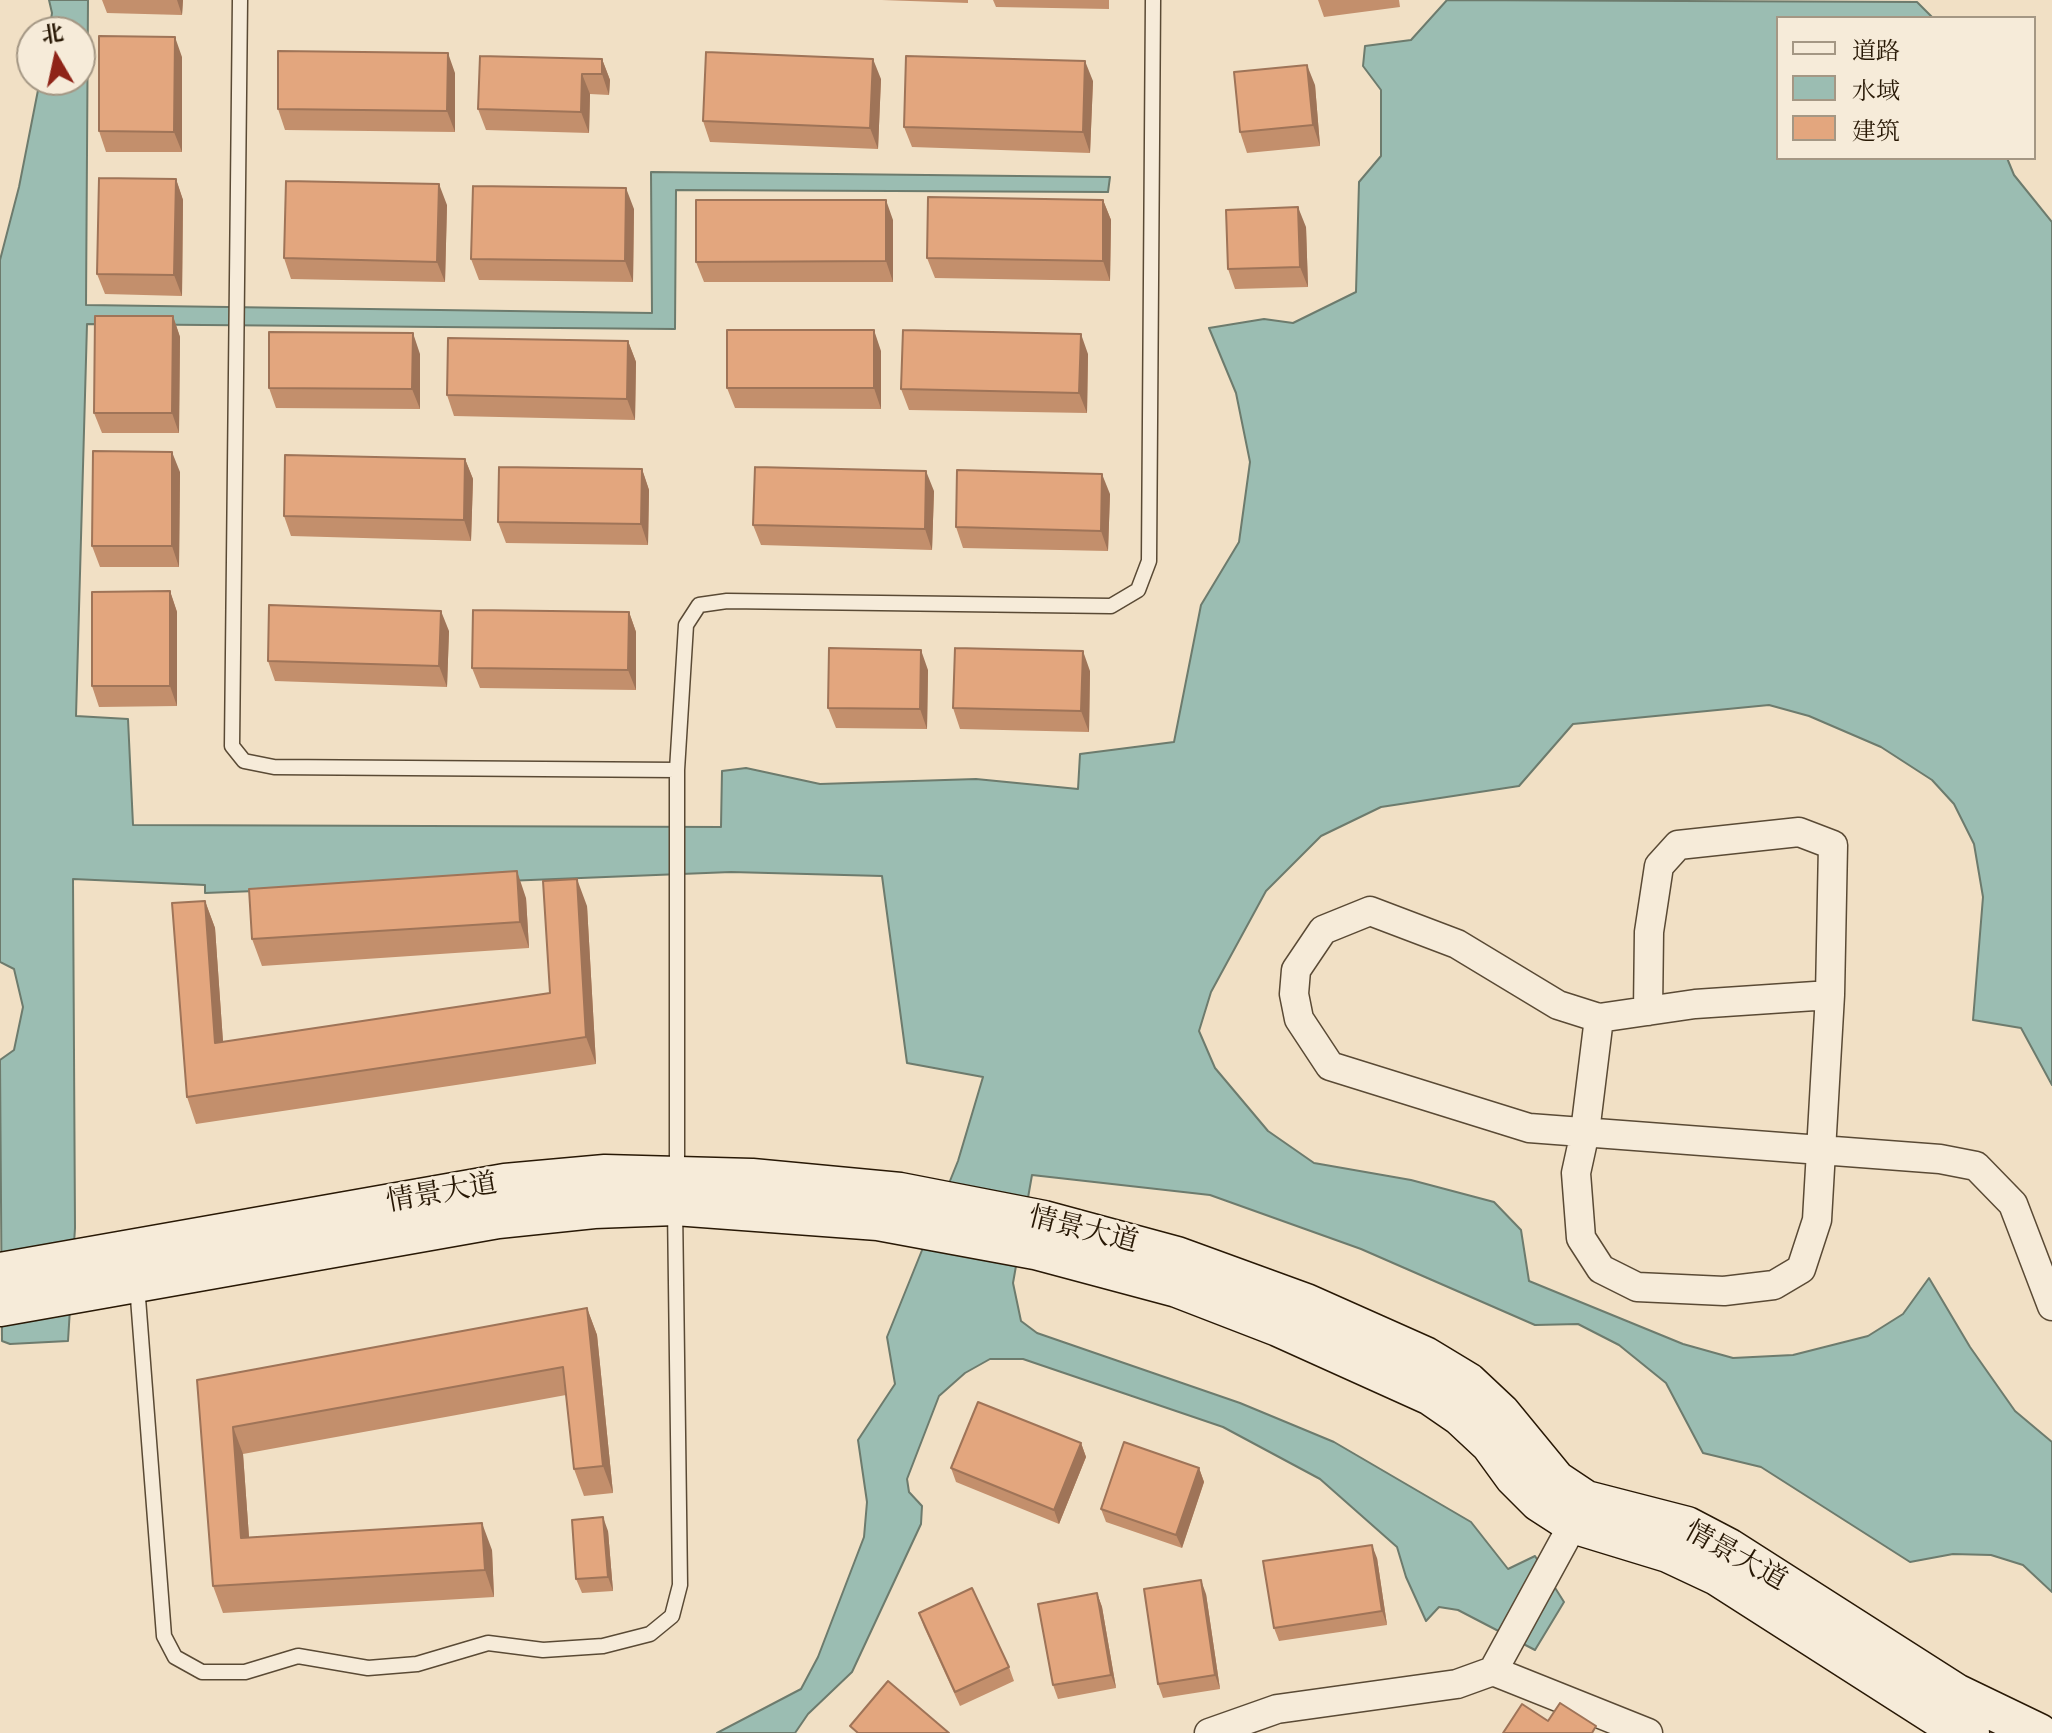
<!DOCTYPE html>
<meta charset="utf-8">
<style>
body{margin:0}
#map{position:relative;width:2052px;height:1733px;overflow:hidden;background:#f1e0c5;font-family:"IM FELL French Canon","Noto Serif SC",serif}
canvas{display:block}
.legend{position:absolute;left:1776px;top:16px;width:260px;height:144px;box-sizing:border-box;background:#f6ebd9;border:2px solid #a49784;margin:0;padding:10px 14px;list-style:none;font-size:24px;color:#281805}
.legend li{display:flex;align-items:center;gap:16px;height:40px}
.legend b{width:40px;border:2px solid #a49784}
.north{position:absolute;left:16px;top:16px;width:80px;height:80px;box-sizing:border-box;background:#f6ebd9;border:2px solid #a49784;border-radius:50%;rotate:351deg;font-size:22px;font-weight:700;line-height:32px;text-align:center;color:#281805}
.north::after{content:'';display:block;margin:auto;width:28px;height:36px;background:#8f2418;clip-path:polygon(50% 0,100% 100%,50% 72%,0 100%)}
</style>
<div id="map">
<canvas width="2052" height="1733"></canvas>
<ul class="legend">
<li><b style="height:10px;background:#f6ebd9"></b>道路</li>
<li><b style="height:22px;background:#9bbdb2"></b>水域</li>
<li><b style="height:22px;background:#e3a67e"></b>建筑</li>
</ul>
<div class="north">北</div>
</div>
<script>
const c = document.querySelector('canvas').getContext('2d');
c.lineJoin = 'round';
function fill(path, color) {
  c.fillStyle = color;
  c.fill(path, 'evenodd');
}
function shape(rows) {
  const path = new Path2D();
  for (const r of rows) {
    path.moveTo(r[0], r[1]);
    for (let i = 2; i < r.length; i += 2) path.lineTo(r[i], r[i + 1]);
  }
  return path;
}
function stroke(path, color, width, dash) {
  c.strokeStyle = color;
  c.lineWidth = width;
  c.lineCap = dash ? 'butt' : 'round';
  c.setLineDash(dash || []);
  c.stroke(path);
}
function write(font, color, halo, rows, align = 'center') {
  c.font = font + ' "IM FELL French Canon","Noto Serif SC",serif';
  c.lineWidth = 6;
  c.setLineDash([]);
  c.textBaseline = 'middle';
  c.strokeStyle = halo;
  c.fillStyle = color;
  for (const [text, x, y, turn = 0] of rows) {
    c.save();
    c.translate(x, y);
    c.rotate((+turn || 0) * Math.PI / 180);
    c.textAlign = isNaN(turn) ? turn : align;
    if (halo) c.strokeText(text, 0, 0);
    c.fillText(text, 0, 0);
    c.restore();
  }
}
const water = shape([
 [49,0,88,0,86,305,652,313,651,172,1110,177,1108,192,676,190,675,329,87,324,76,716,128,719,133,825,721,827,722,771,746,768,820,784,976,779,1078,789,1080,754,1174,742,1201,605,1239,542,1250,462,1236,393,1209,328,1264,319,1293,323,1356,292,1359,182,1381,156,1381,90,1363,66,1365,46,1411,40,1447,0,1917,2,1933,18,1778,18,1778,158,2007,158,2014,175,2052,222,2052,1085,2021,1028,1973,1020,1983,897,1974,844,1954,804,1932,780,1881,747,1809,716,1769,705,1573,724,1519,786,1381,807,1321,836,1266,891,1211,992,1199,1031,1215,1068,1268,1131,1314,1163,1411,1180,1494,1202,1521,1230,1529,1281,1683,1344,1733,1358,1793,1355,1868,1336,1903,1314,1929,1278,1970,1347,2015,1411,2052,1442,2052,1592,2023,1565,1991,1555,1953,1554,1910,1562,1761,1467,1703,1453,1666,1383,1619,1345,1578,1324,1535,1325,1361,1249,1210,1195,1032,1175,1013,1283,1021,1321,1037,1333,1240,1403,1334,1442,1471,1522,1508,1569,1535,1556,1564,1602,1535,1650,1458,1610,1439,1607,1426,1621,1406,1577,1397,1547,1320,1479,1223,1427,1023,1359,990,1359,965,1373,939,1396,907,1479,909,1492,922,1506,921,1524,852,1672,808,1714,795,1733,717,1733,801,1689,818,1657,864,1537,867,1502,858,1440,895,1384,887,1337,958,1161,983,1077,907,1063,882,876,731,872,205,893,205,885,73,879,75,1228,68,1341,10,1344,2,1341,0,1060,14,1050,23,1007,14,969,0,962,0,260,19,187,40,80,80,80,80,32,49,32,52,13,49,0]
]);
const lane = shape([
 [240,0,232,746,244,761,274,767,677,770,686,625,699,605,727,601,1111,606,1138,590,1149,561,1153,0],
 [677,770,677,1174],
 [137,1285,164,1636,175,1657,202,1672,245,1672,298,1656,368,1668,417,1664,488,1643,543,1650,603,1646,650,1634,672,1616,680,1585,675,1207]
]);
const street = shape([
 [1830,995,1695,1004,1599,1018,1558,1005,1457,944,1370,911,1323,930,1296,970,1294,994,1299,1019,1330,1066,1529,1128,1940,1159,1976,1166,2013,1204,2052,1306],
 [1599,1018,1585,1132,1576,1173,1581,1238,1601,1269,1637,1287,1724,1291,1774,1285,1801,1269,1817,1220,1830,995,1833,845,1799,832,1678,845,1659,866,1649,932,1648,1011],
 [1493,1671,1648,1733],
 [1209,1733,1277,1709,1457,1684,1493,1671,1582,1508]
]);
const secondary = shape([
 [0,1272,505,1183,605,1174,752,1178,900,1192,1044,1220,1177,1256,1306,1303,1425,1356,1468,1382,1501,1413,1556,1480,1586,1500,1687,1526,1729,1548,1956,1693,2039,1733],
 [0,1307,498,1219,594,1209,675,1206,878,1221,1035,1250,1177,1288,1278,1327,1431,1396,1460,1416,1490,1444,1514,1477,1539,1502,1573,1524,1668,1553,1717,1576,1942,1720,1970,1733]
]);
const wall = shape([
 [102,0,183,0,182,15,107,13],
 [882,0,968,0,968,3],
 [993,0,1109,0,1109,9,996,7],
 [1318,0,1399,0,1400,7,1324,17],
 [182,57,182,152,106,152,99,131],
 [602,59,610,80,609,95,590,94,589,133,486,130,478,109],
 [455,73,455,132,285,130,278,109],
 [881,79,878,149,710,142,703,121],
 [1093,81,1090,153,912,147,904,127],
 [1315,85,1320,146,1247,153,1240,132],
 [176,179,183,200,182,296,105,294,97,274],
 [1103,200,1111,220,1110,281,935,278,927,258],
 [447,205,445,282,291,279,284,258],
 [634,209,633,282,479,280,471,259],
 [893,220,893,282,704,282,696,262],
 [1306,227,1308,287,1235,289,1228,269],
 [173,316,180,337,179,433,102,433,94,413],
 [628,341,636,362,635,420,454,416,447,395],
 [881,351,881,409,735,408,727,388],
 [420,354,420,409,276,408,269,388],
 [1088,354,1087,413,909,410,901,389],
 [465,459,473,479,471,541,291,536,284,516],
 [642,469,649,490,648,545,506,543,498,522],
 [180,472,179,567,100,567,92,546],
 [934,491,932,550,761,545,753,525],
 [1110,494,1108,551,963,548,956,527],
 [170,591,177,612,177,706,99,707,92,686],
 [629,612,636,632,636,690,480,688,472,668],
 [449,631,447,687,275,681,268,661],
 [928,670,927,729,836,728,828,708],
 [1090,671,1089,732,960,729,953,708],
 [526,898,529,948,262,966,252,939],
 [205,901,215,928,223,1042,550,993,587,906,596,1064,196,1124,187,1097],
 [587,1308,597,1335,613,1493,584,1496,574,1469,566,1395,243,1454,249,1537,492,1550,494,1597,223,1613,213,1586,197,1380],
 [1081,1443,1086,1457,1059,1524,956,1482,951,1468],
 [1199,1468,1204,1482,1182,1548,1106,1522,1101,1509],
 [608,1531,613,1591,582,1593,576,1579],
 [1377,1558,1387,1625,1279,1641,1274,1628],
 [1097,1593,1102,1607,1116,1688,1058,1699,1053,1685],
 [1206,1594,1220,1689,1163,1698,1158,1684],
 [919,1613,1009,1667,1014,1681,960,1706,924,1627]
]);
const shadedWall = shape([
 [177,0,183,0,182,15],
 [175,37,182,57,182,152,174,132],
 [448,53,455,73,455,132,447,111],
 [602,59,610,80,609,95,602,74],
 [873,59,881,79,878,149,870,128],
 [1085,61,1093,81,1090,153,1083,132],
 [1307,65,1315,85,1320,146,1313,125],
 [582,74,590,94,589,133,581,112],
 [176,179,183,200,182,296,174,275],
 [439,184,447,205,445,282,437,262],
 [626,188,634,209,633,282,625,261],
 [886,200,893,220,893,282,886,261],
 [1103,200,1111,220,1110,281,1103,261],
 [1298,207,1306,227,1308,287,1300,267],
 [173,316,180,337,179,433,172,413],
 [874,330,881,351,881,409,874,388],
 [413,333,420,354,420,409,412,389],
 [1081,334,1088,354,1087,413,1079,393],
 [628,341,636,362,635,420,627,399],
 [172,452,180,472,179,567,172,546],
 [465,459,473,479,471,541,464,520],
 [642,469,649,490,648,545,641,524],
 [926,471,934,491,932,550,925,529],
 [1102,474,1110,494,1108,551,1101,531],
 [170,591,177,612,177,706,170,686],
 [441,611,449,631,447,687,439,666],
 [629,612,636,632,636,690,628,670],
 [921,650,928,670,927,729,920,709],
 [1083,651,1090,671,1089,732,1081,711],
 [517,871,526,898,529,948,520,922],
 [577,879,587,906,596,1064,586,1037],
 [205,901,215,928,225,1070,215,1043],
 [587,1308,597,1335,613,1493,603,1466],
 [233,1427,243,1454,251,1565,241,1538],
 [1081,1443,1086,1457,1059,1524,1054,1510],
 [1199,1468,1204,1482,1182,1548,1176,1535],
 [603,1517,608,1531,613,1591,608,1577],
 [482,1523,492,1550,494,1597,485,1570],
 [1372,1545,1377,1558,1387,1625,1382,1611],
 [1201,1580,1206,1594,1220,1689,1215,1675],
 [1097,1593,1102,1607,1116,1688,1111,1675]
]);
const building = shape([
 [99,36,175,37,174,132,99,131,99,36],
 [278,51,448,53,447,111,278,109,278,51],
 [706,52,873,59,870,128,703,121,706,52],
 [480,56,602,59,602,74,582,74,581,112,478,109,480,56],
 [906,56,1085,61,1083,132,904,127,906,56],
 [1307,65,1313,125,1240,132,1234,72,1307,65],
 [99,178,176,179,174,275,97,274,99,178],
 [286,181,439,184,437,262,284,258,286,181],
 [473,186,626,188,625,261,471,259,473,186],
 [928,197,1103,200,1103,261,927,258,928,197],
 [696,200,886,200,886,261,696,262,696,200],
 [1298,207,1300,267,1228,269,1226,210,1298,207],
 [95,316,173,316,172,413,94,413,95,316],
 [727,330,874,330,874,388,727,388,727,330],
 [903,330,1081,334,1079,393,901,389,903,330],
 [269,332,413,333,412,389,269,388,269,332],
 [448,338,628,341,627,399,447,395,448,338],
 [93,451,172,452,172,546,92,546,93,451],
 [285,455,465,459,464,520,284,516,285,455],
 [499,467,642,469,641,524,498,522,499,467],
 [755,467,926,471,925,529,753,525,755,467],
 [957,470,1102,474,1101,531,956,527,957,470],
 [170,591,170,686,92,686,92,592,170,591],
 [269,605,441,611,439,666,268,661,269,605],
 [473,610,629,612,628,670,472,668,473,610],
 [829,648,921,650,920,709,828,708,829,648],
 [955,648,1083,651,1081,711,953,708,955,648],
 [517,871,520,922,252,939,249,889,517,871],
 [577,879,586,1037,187,1097,172,903,205,901,215,1043,550,993,543,881,577,879],
 [587,1308,603,1466,574,1469,563,1367,233,1427,241,1538,482,1523,485,1570,213,1586,197,1380,587,1308],
 [978,1402,1081,1443,1054,1510,951,1468,978,1402],
 [1124,1442,1199,1468,1176,1535,1101,1509,1124,1442],
 [603,1517,608,1577,576,1579,572,1520,603,1517],
 [1372,1545,1382,1611,1274,1628,1263,1561,1372,1545],
 [1201,1580,1215,1675,1158,1684,1144,1589,1201,1580],
 [972,1588,1009,1667,955,1692,919,1613,972,1588],
 [1097,1593,1111,1675,1053,1685,1038,1604,1097,1593],
 [888,1681,949,1733,858,1733,850,1726,888,1681],
 [1560,1703,1596,1726,1592,1733,1503,1733,1522,1704,1548,1721,1560,1703]
]);
const streetNames = [
 ["情景大道",442,1194,-10],
 ["情景大道",1083,1231,14],
 ["情景大道",1735,1557,29]
];
fill(water, '#9bbdb2');
stroke(water, '#6d7b6d', 2);
stroke(lane, '#5a4a35', 17);
stroke(street, '#5a4a35', 31);
stroke(secondary, '#281805', 41);
stroke(lane, '#f6ebd9', 14);
stroke(street, '#f6ebd9', 28);
stroke(secondary, '#f6ebd9', 38);
fill(wall, '#c38f6c');
fill(shadedWall, '#9f7458');
fill(building, '#e3a67e');
stroke(building, '#9f7458', 2);
write('28px', '#281805', '#f6ebd9', streetNames);
</script>
